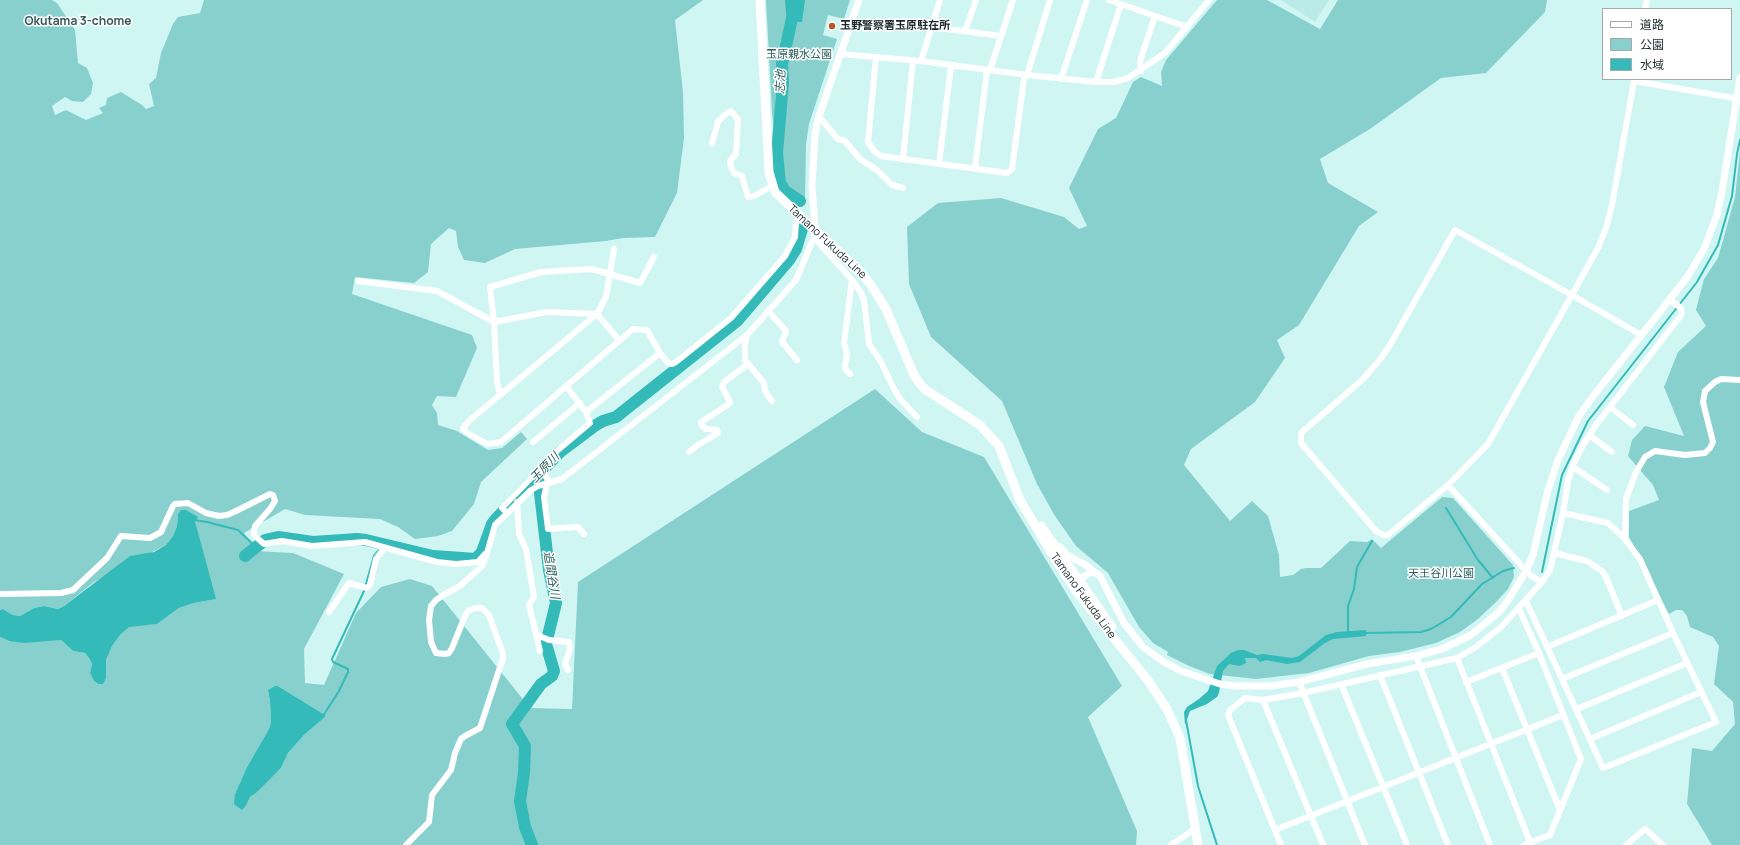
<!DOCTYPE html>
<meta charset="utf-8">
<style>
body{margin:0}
#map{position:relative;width:1740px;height:845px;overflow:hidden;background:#d0f6f4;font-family:Manrope,"Noto Sans JP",sans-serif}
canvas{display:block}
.legend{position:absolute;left:1602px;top:8px;width:130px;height:72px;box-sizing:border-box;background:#fff;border:1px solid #a4aaaa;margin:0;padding:5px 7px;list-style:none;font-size:12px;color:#1c2a2a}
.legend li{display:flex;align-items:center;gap:8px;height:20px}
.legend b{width:20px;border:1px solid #a4aaaa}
</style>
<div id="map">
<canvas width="1740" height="845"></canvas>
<ul class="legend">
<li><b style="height:5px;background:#fff"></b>道路</li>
<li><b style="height:11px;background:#88d0cd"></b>公園</li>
<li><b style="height:11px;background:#34bab8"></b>水域</li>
</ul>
</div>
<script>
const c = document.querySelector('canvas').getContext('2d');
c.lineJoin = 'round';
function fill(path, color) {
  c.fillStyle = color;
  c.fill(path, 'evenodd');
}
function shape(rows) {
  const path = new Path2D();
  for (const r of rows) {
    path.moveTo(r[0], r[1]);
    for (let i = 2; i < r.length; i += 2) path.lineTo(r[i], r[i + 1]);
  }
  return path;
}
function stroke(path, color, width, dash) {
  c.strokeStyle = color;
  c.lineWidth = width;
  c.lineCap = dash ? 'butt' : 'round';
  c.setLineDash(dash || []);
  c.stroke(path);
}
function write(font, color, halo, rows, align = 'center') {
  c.font = font + ' Manrope,"Noto Sans JP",sans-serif';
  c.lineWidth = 3;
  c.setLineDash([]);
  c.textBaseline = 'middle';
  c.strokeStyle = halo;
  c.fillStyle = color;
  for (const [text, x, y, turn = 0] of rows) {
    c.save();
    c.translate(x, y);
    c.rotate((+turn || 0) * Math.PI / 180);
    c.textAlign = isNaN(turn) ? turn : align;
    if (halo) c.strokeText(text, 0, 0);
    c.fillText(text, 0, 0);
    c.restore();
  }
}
const built = shape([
 [1281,0,1329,0,1315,22]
]);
const green = shape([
 [0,0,52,0,57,3,75,30,78,63,87,68,93,83,91,94,83,102,72,101,65,97,52,106,55,115,66,110,86,120,103,113,99,108,106,105,107,98,121,92,142,105,146,109,154,106,149,84,156,78,161,53,173,24,178,17,200,13,204,0,703,0,675,20,683,92,684,138,677,193,655,237,623,238,606,241,515,249,485,263,464,260,458,247,456,231,449,228,431,244,428,272,414,283,355,277,352,294,472,335,477,348,456,397,437,396,432,405,437,413,438,425,457,431,488,450,502,448,521,432,527,439,481,482,474,504,452,531,438,536,415,539,398,527,380,519,305,515,285,509,244,533,256,551,293,553,344,574,304,649,305,683,324,685,356,613,381,587,410,579,432,586,530,708,572,709,578,582,875,389,922,432,984,457,1122,686,1088,717,1137,831,1136,845,0,845,0,637,9,641,61,640,73,651,85,653,89,658,92,664,90,673,94,681,98,684,106,678,106,660,112,646,121,634,129,626,157,624,179,608,194,603,215,599,195,521,197,517,178,514,177,526,173,536,166,545,94,582,64,606,58,609,44,606,34,608,20,616,13,615,3,609,0,610],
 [278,686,325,715,325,717,304,735,288,753,281,768,247,800,235,794,247,767,269,729,271,722,270,701,268,690],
 [766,0,850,0,844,19,828,15,823,35,837,39,809,124,806,144,805,202,800,205,794,204,785,197,779,189,775,176,773,160,775,142,772,112],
 [1217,0,1267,0,1320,29,1338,0,1547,0,1545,12,1486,73,1441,78,1370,129,1320,159,1328,183,1378,212,1359,226,1299,325,1277,340,1285,358,1255,402,1191,449,1184,465,1230,521,1252,501,1268,516,1279,555,1280,577,1293,575,1301,569,1306,568,1321,568,1350,541,1367,542,1372,539,1381,548,1442,497,1453,498,1513,565,1514,577,1508,589,1497,601,1478,619,1460,632,1436,643,1400,652,1369,656,1309,673,1256,679,1210,674,1189,666,1167,655,1168,652,1153,643,1139,627,1108,573,1076,546,1055,516,1037,484,1002,401,931,337,909,284,907,227,938,203,1001,198,1064,217,1079,229,1087,226,1069,188,1098,129,1116,118,1133,82,1141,77,1162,86,1161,72,1166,60],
 [1740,151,1740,845,1712,845,1687,804,1692,748,1712,751,1735,724,1733,702,1714,684,1719,646,1713,637,1690,627,1687,616,1682,610,1676,610,1669,614,1629,537,1629,511,1659,500,1653,485,1628,456,1632,440,1645,426,1684,436,1664,387,1678,352,1706,326,1696,310,1704,279,1718,258,1735,197]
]);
const water = shape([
 [785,0,805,0,802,22,787,22],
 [181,510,186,510,198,517,195,521,216,599,194,603,179,608,157,624,129,627,121,634,112,646,106,660,106,678,103,684,98,684,94,681,90,673,92,664,89,658,85,653,73,651,61,640,24,643,9,641,0,637,0,610,3,609,13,615,20,616,34,608,44,606,58,609,64,606,130,556,154,552,166,545,173,536,177,526,178,514],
 [1366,630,1366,636,1333,639,1325,643,1300,662,1287,664,1266,660,1260,662,1256,658,1245,658,1246,663,1240,666,1229,664,1223,671,1219,693,1217,697,1207,704,1190,711,1185,725,1184,712,1187,707,1199,699,1208,691,1217,666,1231,653,1238,650,1244,650,1257,655,1263,654,1292,658,1299,656,1326,635,1337,632],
 [275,686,278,686,325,715,325,717,304,735,288,753,281,768,257,792,250,797,245,807,242,810,234,804,235,794,247,767,269,729,271,722,270,701,268,690]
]);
const stream = shape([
 [1446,508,1478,560,1493,578],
 [194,520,207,522,238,530,256,547],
 [1542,572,1562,475,1588,421,1697,282,1718,245,1732,196,1737,154,1740,140],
 [1348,632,1348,606,1354,589,1357,567,1372,541],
 [1365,633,1421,632,1431,629,1451,617,1482,584,1503,571,1514,568],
 [323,716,339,691,348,672,348,669,333,662,332,659,364,591,374,556,379,550],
 [1186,720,1198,786,1217,845]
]);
const river = shape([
 [796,0,782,64,783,83,777,153,780,183,785,191,800,201],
 [245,556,265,540,278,537,313,542,357,539,366,540,433,556,476,559,482,552,492,524,496,519,560,452,596,425,603,421,616,417,737,321,789,260,796,249,802,229],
 [532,845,525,827,520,801,524,773,525,746,512,724,541,684,552,676,554,671,546,644,556,603,549,570,538,476]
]);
const minor = shape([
 [1109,0,1187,27],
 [1645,9,1647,0],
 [931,27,1001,36],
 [965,31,976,0],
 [841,54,921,61,1027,75,1096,82,1114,82,1128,78,1165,53,1209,0],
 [876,57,868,142,875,152,881,156,1007,173,1012,169,1024,79,1027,75,1050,0],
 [921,61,940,0],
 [990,70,1013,0],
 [1141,71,1140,61,1155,16],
 [1061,79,1087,0],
 [1096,82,1121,4],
 [819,117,838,139,845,141,860,159,877,170,892,185,903,188],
 [712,143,718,122,723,116,731,111,738,119,736,154,730,161,731,167,734,173,742,176,748,197,754,196,772,186],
 [903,159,913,61],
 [939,164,951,66],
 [975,168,987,70],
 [814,237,852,280,860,291,864,300,869,344,880,360,893,387,900,399,917,417],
 [614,249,606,297,597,314,470,420,464,427,463,429,466,432,487,444,501,442,633,329,647,330,660,353,668,363,672,364,676,362,731,318,785,256,795,237,796,222,799,215],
 [358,281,437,291,494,322,547,312,597,314,619,340],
 [768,311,786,331,782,342,797,360],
 [747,335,745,345,745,360,764,383,765,391,772,401],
 [1641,335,1572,295,1599,246,1607,225,1612,205,1634,81,1740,99],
 [850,374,846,370,845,365,847,354,844,343,852,280],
 [500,394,497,381,494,322,490,287,541,272,592,269,640,283,654,257],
 [1610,407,1633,425],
 [586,412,660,353],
 [1589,435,1612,452],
 [533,442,580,403],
 [689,452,698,445,718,433,717,430,706,429,702,426,701,422,729,404,730,402,722,387,724,382,748,364],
 [1573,467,1607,490],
 [539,469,548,479,544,497,548,529,578,527,584,534],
 [1448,485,1388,535,1384,535,1376,531,1301,443,1301,433,1361,381,1379,361,1390,345,1455,230,1572,295,1488,444,1448,485,1531,576,1542,582],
 [517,502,519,534,526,549,534,597,529,605,540,651],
 [507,513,502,508,558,450,590,423,586,412,566,386],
 [1625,539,1626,499,1636,472,1645,457,1655,451,1685,455,1705,453,1710,448,1713,442,1703,402,1705,391,1715,382,1721,379,1740,380],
 [1554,553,1587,561,1602,571,1606,577,1622,616],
 [0,594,61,593,73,590,107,558,121,536,150,538,161,532,173,506,175,504,188,503,206,513,219,516,227,515,236,511,270,494,273,495,275,501,270,509,255,526,254,531,254,535,264,544,282,541,312,546,365,542,437,562,456,564,478,562,485,554],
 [1526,601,1603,768,1716,722,1673,633,1640,559,1625,539,1608,523,1563,513],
 [1519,609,1539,653,1581,759,1550,835,1524,845],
 [329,612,349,583,367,588,370,585,376,559,384,548],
 [537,635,549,640,569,642,570,649,565,664,568,670],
 [1547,647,1658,600],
 [1416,656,1490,845],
 [1457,658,1530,842],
 [1502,668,1560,810],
 [1380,675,1448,845],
 [1562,679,1673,633],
 [1299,682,1365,845],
 [1466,682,1539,653],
 [1342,686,1407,845],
 [1263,700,1323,845],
 [1577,709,1687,663],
 [1590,739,1701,692],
 [1275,830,1563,715],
 [406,845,429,822,432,795,451,770,455,753,461,739,465,736,480,728,503,658,503,654,489,615,482,608,476,608,468,611,465,616,452,648,449,653,445,654,436,653,431,642,429,620,431,606,436,600,445,594,460,586,482,566,485,560,495,525,531,490,538,486,562,479,747,335,796,280,814,237,815,228],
 [1171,845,1195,829],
 [1281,845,1228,715,1230,710,1245,698,1263,700,1303,693,1457,658,1476,647,1501,627,1542,582,1550,570,1563,513,1568,481,1573,465,1583,445,1596,425,1682,314,1681,308,1670,300],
 [1626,845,1645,829,1663,845]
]);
const tertiary = shape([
 [815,228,812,186,815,135,818,119,859,0],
 [1060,547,1067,555,1086,565,1094,572],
 [1075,582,1091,572,1094,572,1100,576,1124,623,1143,647,1164,662,1181,671,1220,684,1235,686,1271,686,1299,682,1367,664,1416,656,1442,649,1471,635,1499,612,1509,599,1526,571,1533,555,1548,490,1558,460,1579,416,1591,399,1688,276,1704,249,1717,215,1722,191,1740,78]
]);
const primary = shape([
 [760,0,769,172,775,192,799,215,860,271,871,285,886,309,914,375,920,384,926,390,980,425,999,446,1020,500,1057,562,1076,591,1150,683],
 [1041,526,1112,627],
 [1147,679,1167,709,1180,738,1198,845]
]);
const markers = [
 [832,26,4,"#bb5626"]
];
const poiNames = [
 ["玉野警察署玉原駐在所",840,26]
];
const parkNames = [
 ["玉原親水公園",799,55],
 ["天王谷川公園",1441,574]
];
const streetNames = [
 ["Tamano Fukuda Line",827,242,43],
 ["Tamano Fukuda Line",1083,596,54]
];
const neighbourhoodNames = [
 ["Okutama 3-chome",78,22]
];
const waterNames = [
 ["志池",781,82,-87],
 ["玉原川",545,468,-46],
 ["追間谷川",551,575,81]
];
fill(built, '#bbebe9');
fill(green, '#88d0cd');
fill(water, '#34bab8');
stroke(stream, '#34bab8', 2);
stroke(river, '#34bab8', 12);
stroke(minor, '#fff', 6);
stroke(tertiary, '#fff', 7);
stroke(primary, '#fff', 9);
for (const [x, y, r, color] of markers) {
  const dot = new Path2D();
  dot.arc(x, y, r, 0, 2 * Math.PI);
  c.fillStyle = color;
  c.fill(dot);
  stroke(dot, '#fff', 1.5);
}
write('bold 11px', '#1c2a2a', '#fff', poiNames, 'left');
write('11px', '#295e5d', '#fff', parkNames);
write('11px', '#1c2a2a', '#fff', streetNames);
write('bold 12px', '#365857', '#fff', neighbourhoodNames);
write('italic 12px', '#285d5c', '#fff', waterNames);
</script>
